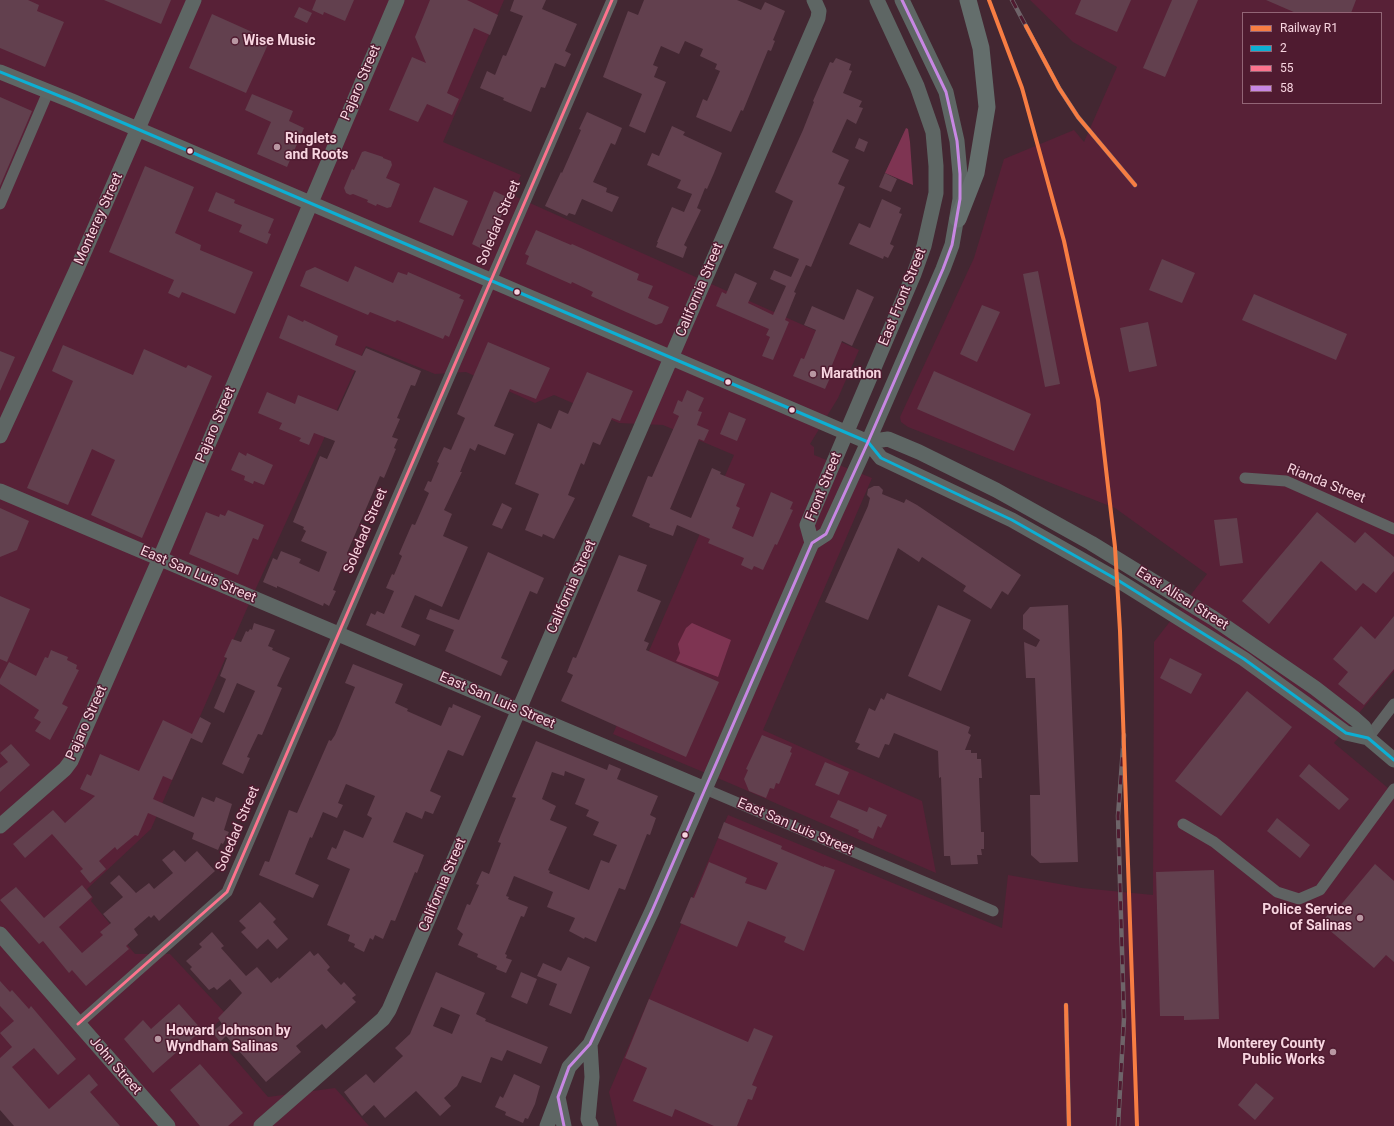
<!DOCTYPE html>
<style>
body{margin:0}
#map{position:relative;width:1394px;height:1126px;overflow:hidden;background:#432732;font-family:Roboto,sans-serif}
canvas{display:block}
.legend{position:absolute;left:1242px;top:12px;width:140px;height:92px;box-sizing:border-box;background:#4f1b30;border:1px solid #926576;margin:0;padding:5px 7px;list-style:none;font-size:12px;color:#f7d4df}
.legend li{display:flex;align-items:center;gap:8px;height:20px}
.legend b{width:20px;border:1px solid #926576}
</style>
<div id="map">
<canvas width="1394" height="1126"></canvas>
<ul class="legend">
<li><b style="height:5px;background:#f77d43"></b>Railway R1</li>
<li><b style="height:5px;background:#0dafd3"></b>2</li>
<li><b style="height:5px;background:#fc738d"></b>55</li>
<li><b style="height:5px;background:#c787e3"></b>58</li>
</ul>
</div>
<script>
const c = document.querySelector('canvas').getContext('2d');
c.lineJoin = 'round';
function fill(path, color) {
  c.fillStyle = color;
  c.fill(path, 'evenodd');
}
function shape(rows) {
  const path = new Path2D();
  for (const r of rows) {
    path.moveTo(r[0], r[1]);
    for (let i = 2; i < r.length; i += 2) path.lineTo(r[i], r[i + 1]);
  }
  return path;
}
function stroke(path, color, width, dash) {
  c.strokeStyle = color;
  c.lineWidth = width;
  c.lineCap = dash ? 'butt' : 'round';
  c.setLineDash(dash || []);
  c.stroke(path);
}
function write(font, color, halo, rows, align = 'center') {
  c.font = font + ' Roboto,sans-serif';
  c.lineWidth = 3;
  c.setLineDash([]);
  c.textBaseline = 'middle';
  c.strokeStyle = halo;
  c.fillStyle = color;
  for (const [text, x, y, turn = 0] of rows) {
    c.save();
    c.translate(x, y);
    c.rotate((+turn || 0) * Math.PI / 180);
    c.textAlign = isNaN(turn) ? turn : align;
    if (halo) c.strokeText(text, 0, 0);
    c.fillText(text, 0, 0);
    c.restore();
  }
}
const built = shape([
 [0,0,504,0,443,142,521,175,512,195,859,350,838,398,810,444,814,447,814,455,872,478,763,730,922,801,936,873,734,785,613,734,734,455,663,425,619,423,554,395,535,403,466,372,435,374,366,346,252,597,151,829,87,889,93,898,91,901,135,954,170,954,226,1014,210,1030,268,1097,335,1088,369,1126,44,1126,0,1075],
 [1030,0,1394,0,1394,671,1334,743,1394,793,1394,1126,617,1126,609,1092,728,815,1002,928,1008,875,1082,888,1153,895,1154,642,1207,574,1115,508,908,427,901,422,900,417,974,258,1004,159,1074,130,1084,142,1117,67,1073,42],
 [1243,13,1381,13,1381,103,1243,103]
]);
const green = shape([
 [906,128,908,129,910,142,913,185,885,173],
 [692,623,731,640,718,677,676,661,680,653,678,644,686,628]
]);
const building = shape([
 [0,0,28,0,39,5,37,11,64,22,45,67,0,48],
 [104,0,171,0,161,24],
 [316,0,354,0,345,21,324,12,323,15,312,10],
 [430,0,467,0,498,15,490,35,474,28,447,93,459,99,452,115,427,104,418,122,389,110,412,57,426,63,415,37],
 [514,0,546,0,542,9,577,24,565,51,571,54,565,67,555,63,545,88,541,87,531,112,503,100,504,98,480,88,487,71,495,75,503,55,506,56,523,16,510,11],
 [644,0,737,0,761,10,765,2,785,11,773,40,775,41,771,51,768,50,743,111,741,110,731,132,696,117,703,99,707,101,720,71,715,69,717,64,700,56,703,49,685,41,679,54,661,46,653,65,658,67,654,77,666,82,645,133,629,126,642,94,603,77,628,11,638,15],
 [1081,0,1131,0,1117,32,1075,14],
 [1172,0,1198,0,1165,77,1143,68],
 [1266,0,1356,0,1351,13,1296,13],
 [299,7,312,13,307,23,294,17],
 [212,14,270,40,246,93,189,68],
 [836,58,851,64,849,70,852,71,843,93,862,101,859,107,863,108,856,124,847,119,832,152,849,160,838,184,845,187,811,267,806,265,794,292,796,293,785,320,789,322,773,360,762,356,770,337,766,335,769,329,716,306,722,292,726,294,735,273,757,283,748,303,773,315,786,286,770,279,774,270,791,277,799,259,773,248,793,201,775,192,803,130,814,102,813,101,830,62,833,63],
 [252,94,293,111,289,121,304,128,287,167,257,154,271,122,245,110],
 [0,97,32,111,0,186],
 [587,112,622,128,615,145,611,143,593,182,607,188,606,192,619,197,612,212,582,199,575,215,569,213,567,216,545,206,561,172,562,173,581,130,579,129],
 [672,126,685,132,683,135,722,153,714,173,707,189,705,188,697,208,701,210,684,245,687,247,683,258,656,247,658,242,657,242,672,207,684,212,692,194,677,188,681,180,647,165,652,153,659,156],
 [859,138,868,142,864,152,855,148],
 [365,151,383,157,383,158,391,161,392,165,386,178,400,184,391,207,387,208,377,204,376,206,367,202,368,200,353,194,350,195,346,193,344,188,352,169,354,170,362,152],
 [145,166,194,187,175,233,201,245,200,250,253,272,235,314,182,292,179,298,168,293,174,280,109,252],
 [885,173,897,179,891,192,879,187],
 [434,187,468,201,453,236,419,222],
 [494,191,509,198,486,251,472,244],
 [216,192,235,200,234,203,274,219,268,233,271,234,267,244,239,232,242,225,208,211],
 [882,199,901,208,899,213,902,214,890,244,894,246,888,258,884,256,883,259,849,244,859,223,870,228],
 [536,230,571,245,572,244,639,274,637,280,653,286,648,298,669,307,662,323,656,325,626,312,591,296,593,292,572,282,571,284,526,264,529,256,525,254],
 [1162,259,1195,273,1182,303,1149,290],
 [355,266,393,283,398,272,407,275,408,272,461,295,459,298,464,300,449,337,445,335,443,339,397,320,395,322,370,312,368,315,300,286,306,271,315,267,348,282],
 [1038,271,1060,384,1045,387,1023,274],
 [857,289,874,297,852,346,842,341,830,370,833,371,825,389,793,376,801,358,804,359,816,330,804,325,812,306,844,320],
 [1254,294,1347,334,1336,360,1242,320],
 [982,305,1000,312,977,362,960,354],
 [288,315,303,322,304,320,338,336,335,345,362,356,366,348,421,371,415,386,411,385,397,418,400,419,392,437,398,439,394,448,396,449,384,478,380,476,347,553,351,554,345,567,343,566,341,570,333,590,336,591,329,606,324,603,323,606,277,586,277,588,263,582,273,558,277,560,281,551,301,559,299,563,319,572,327,552,301,541,306,531,303,529,304,527,293,522,320,456,327,459,335,441,314,433,309,445,299,441,301,438,279,429,282,423,258,413,267,392,295,404,298,395,338,411,356,371,279,338],
 [1148,322,1157,366,1129,372,1120,328],
 [488,342,550,368,536,399,510,389,494,426,514,434,505,455,478,444,475,451,470,448,460,472,462,472,444,510,452,514,443,536,468,547,442,607,415,595,401,627,420,635,415,646,366,625,371,613,375,615,377,611,384,614,394,591,386,588,392,574,394,575,402,556,399,554,412,524,415,525,429,493,424,490,428,481,431,482,439,463,437,462,444,447,451,450,465,418,457,414],
 [63,345,133,375,144,349,186,368,188,365,212,376,142,538,91,515,115,460,92,449,68,505,27,488,73,381,52,371],
 [0,351,15,357,0,391],
 [934,371,1031,414,1014,451,917,409],
 [587,372,633,391,620,421,612,418,600,445,593,442,584,465,581,463,568,495,575,498,554,539,543,534,542,537,525,530,539,494,515,484,538,423,551,429,559,410,568,414],
 [687,390,704,398,698,411,702,412,697,425,709,430,704,441,699,439,670,509,691,518,712,468,721,472,720,474,745,484,736,506,740,508,732,528,753,537,771,492,793,502,790,509,793,510,777,545,775,544,763,570,754,566,752,570,741,565,744,558,708,543,710,539,677,525,673,536,649,527,650,524,632,516,648,476,652,477,679,416,673,413,678,400,682,402],
 [729,412,746,419,737,441,720,434],
 [239,452,246,456,247,453,273,465,264,485,254,481,253,484,244,480,245,476,231,470],
 [874,486,879,486,883,490,882,494,904,503,906,499,917,505,1021,575,1008,595,1002,591,991,609,963,591,966,586,922,557,919,562,898,548,868,620,825,602,868,506,870,498,867,495,868,489],
 [502,503,512,508,502,529,492,525],
 [0,508,29,521,17,550,0,557],
 [228,510,264,525,258,540,253,538,238,575,189,554,206,512,219,517,220,514,225,516],
 [1317,512,1355,543,1365,532,1394,557,1394,571,1376,593,1363,583,1356,591,1321,561,1269,624,1242,601],
 [1237,518,1243,563,1220,566,1214,520],
 [488,552,544,578,537,594,530,591,501,658,508,661,501,676,445,651,454,630,426,619,430,609,459,620],
 [619,555,647,565,637,591,661,601,644,641,649,643,646,650,719,682,686,757,561,701,573,675,567,672,573,657,576,658],
 [0,596,30,609,7,662,0,659],
 [938,605,971,620,941,691,908,676],
 [1068,605,1078,862,1040,863,1031,855,1030,795,1040,795,1035,678,1026,678,1024,642,1036,647,1040,640,1023,629,1023,615,1030,607],
 [1394,616,1394,669,1364,705,1338,684,1348,672,1333,659,1361,626,1375,639],
 [254,623,275,630,268,646,273,648,272,650,290,658,277,686,282,688,262,735,258,734,247,757,250,758,243,774,222,764,255,691,237,683,224,713,214,708,226,679,220,676,227,658,224,657,232,639,241,642,246,631,248,632,250,629,252,630],
 [51,650,68,657,67,660,77,665,76,669,79,670,62,704,68,707,50,740,35,731,41,722,34,718,39,710,0,684,0,679,9,662,36,676,45,657,48,658],
 [1170,658,1202,674,1191,694,1160,678],
 [353,664,403,684,395,703,408,709,407,711,441,726,449,707,452,708,453,704,481,716,463,756,448,750,430,791,441,796,433,814,425,811,422,819,406,812,393,842,424,855,417,873,415,872,395,921,391,920,383,939,375,935,373,940,370,938,364,952,354,947,355,944,348,941,350,935,327,925,350,869,327,859,332,847,336,849,344,830,363,838,372,818,367,815,375,796,346,784,338,803,343,805,337,818,323,812,312,838,310,837,295,874,319,885,313,898,259,875,265,861,269,862,289,810,297,813,329,740,331,741,335,735,355,687,345,683],
 [1247,691,1292,727,1221,816,1175,781],
 [887,693,970,727,968,733,971,735,965,750,971,750,971,753,977,753,977,759,981,759,982,778,979,778,981,832,984,832,984,849,981,849,982,855,977,855,978,864,951,865,950,856,944,856,941,777,939,778,938,751,894,733,889,745,885,744,879,758,857,749,860,744,855,742,869,708,875,711,881,698,884,700],
 [200,717,211,723,202,743,191,738,172,780,163,776,153,799,194,817,202,797,214,802,216,797,232,804,224,830,229,832,223,844,221,843,218,850,192,839,194,833,148,813,138,836,135,835,117,850,115,847,99,861,106,869,90,883,80,871,83,869,52,834,25,858,13,844,53,810,65,823,95,796,80,789,87,774,91,776,100,754,139,771,163,720,192,734],
 [762,735,792,747,790,752,792,753,779,784,776,783,774,789,770,788,766,798,749,791,744,779,748,770,746,769],
 [536,741,607,770,609,764,621,769,617,779,658,796,650,815,656,818,650,835,647,834,625,890,619,888,596,942,585,937,584,939,569,931,575,918,547,907,553,892,514,876,506,896,509,897,508,899,528,907,524,917,521,916,505,954,507,955,506,958,512,960,506,973,496,969,497,966,477,957,478,954,458,945,463,934,457,929,467,904,470,905,479,885,476,884,482,871,489,874,501,843,498,842,516,798,512,797],
 [565,771,585,779,575,804,589,810,586,816,599,822,593,835,617,845,609,863,601,860,589,890,549,873,550,871,548,870,567,827,550,820,556,806,542,799,552,772,564,776],
 [11,744,30,765,0,792,0,768,8,762,0,753],
 [825,762,849,772,839,795,815,785],
 [1309,764,1349,799,1339,810,1299,776],
 [838,800,867,812,869,807,887,815,881,828,878,826,873,839,858,832,859,830,830,817],
 [1277,818,1310,845,1300,858,1267,831],
 [724,822,782,846,781,849,824,867,824,866,835,870,804,951,784,942,786,937,748,921,737,947,680,923,691,897,694,898,709,862,747,878,745,883,766,890,778,863,718,838],
 [174,850,185,862,197,851,215,871,159,921,154,915,151,918,149,916,134,929,138,935,126,946,129,949,86,986,72,970,69,973,43,941,39,944,0,900,16,887,44,918,82,885,92,897,59,927,82,953,103,935,100,932,111,923,103,914,123,897,110,883,119,875,136,893,149,883,154,889,173,873,162,860],
 [1375,864,1394,881,1394,962,1386,955,1374,968,1321,923,1331,911,1334,913],
 [1214,870,1219,1019,1184,1020,1184,1016,1160,1016,1156,872],
 [260,902,276,919,273,922,288,939,277,949,268,939,257,949,241,932,246,928,239,921],
 [212,932,224,946,221,948,246,976,257,967,271,983,278,977,279,979,310,951,314,956,318,953,330,967,327,970,341,985,344,982,356,995,352,998,356,1002,326,1029,322,1024,296,1046,301,1052,266,1082,226,1036,220,1042,212,1032,222,1024,218,1018,242,993,230,979,217,990,214,987,209,990,190,969,192,967,186,961,202,947,199,944],
 [568,957,590,967,571,1014,549,1005,557,984,537,976,543,963,561,971],
 [436,972,485,993,476,1014,486,1019,485,1021,548,1047,541,1064,507,1050,502,1061,491,1057,481,1083,462,1076,457,1086,444,1098,451,1106,440,1116,416,1091,385,1118,374,1105,362,1116,344,1092,366,1074,374,1083,403,1056,395,1048,410,1034],
 [441,1007,460,1015,452,1034,433,1026],
 [521,972,537,979,527,1004,511,997],
 [0,981,10,992,12,990,29,1009,31,1006,76,1059,58,1075,34,1048,12,1067,49,1109,89,1074,98,1085,90,1092,120,1126,14,1126,0,1110,0,1058,12,1047,0,1033,14,1021,0,1006],
 [649,999,748,1042,754,1028,773,1036,752,1085,757,1087,752,1100,748,1099,737,1126,714,1126,675,1109,672,1117,633,1101,647,1068,625,1058],
 [179,1004,202,1030,153,1073,124,1039,143,1020,151,1029],
 [200,1064,243,1113,228,1126,200,1126,170,1090],
 [514,1074,540,1086,535,1104,528,1119,525,1118,523,1123,505,1115,506,1112,495,1107,500,1096,503,1098],
 [1256,1083,1274,1098,1255,1120,1238,1105]
]);
const street = shape([
 [0,204,48,92],
 [1245,478,1286,481,1394,529],
 [1368,738,1394,704],
 [705,789,993,911],
 [1183,824,1214,842,1277,892,1299,899,1320,890,1394,789],
 [78,1024,227,892,612,0]
]);
const secondary = shape([
 [0,72,72,101,868,442,881,458,1012,520,1116,579,1244,659,1346,733,1368,738,1394,760],
 [0,436,76,271,194,0],
 [868,442,888,439,919,452,996,490,1091,543,1213,618,1315,688,1355,719,1364,727,1368,738],
 [0,491,705,789],
 [812,543,807,525,914,274,924,246,936,193,936,166,933,132,917,86,877,0],
 [0,826,65,769,71,761,160,558,397,0],
 [0,934,168,1126],
 [590,1044,592,1077,588,1119,591,1126],
 [261,1126,383,1019,389,1010,818,18,819,11,814,0],
 [547,1126,558,1097],
 [564,1126,558,1097,569,1067,590,1044,652,911,812,543,826,534,868,442,943,269,952,245,960,199,960,174,957,141,946,92,902,0]
]);
const primary = shape([
 [958,219,976,173,987,107,981,48,968,0]
]);
const rail = shape([
 [1012,0,1059,88,1078,117,1135,185],
 [1066,1005,1069,1126],
 [1118,1126,1124,1018,1118,816,1124,735]
]);
const bus1 = shape([
 [0,72,72,101,868,442,881,458,1012,520,1116,579,1244,659,1346,733,1368,738,1394,760]
]);
const bus2 = shape([
 [78,1024,227,892,612,0]
]);
const bus3 = shape([
 [564,1126,558,1097,569,1067,590,1044,652,911,812,543,826,534,868,442,943,269,952,245,960,199,960,174,957,141,946,92,902,0]
]);
const rail1 = shape([
 [989,0,1022,88,1064,241,1098,400,1115,547,1120,631,1137,1126],
 [1026,26,1059,88,1078,117,1135,185],
 [1066,1005,1069,1126]
]);
const markers = [
 [235,41,4,"#b897a2"],
 [277,147,4,"#b897a2"],
 [190,151,3.5,"#f7d4df"],
 [517,292,3.5,"#f7d4df"],
 [813,374,4,"#b897a2"],
 [728,382,3.5,"#f7d4df"],
 [792,410,3.5,"#f7d4df"],
 [685,835,3.5,"#f7d4df"],
 [1360,918,4,"#b897a2"],
 [158,1039,4,"#b897a2"],
 [1333,1052,4,"#b897a2"]
];
const poiNames = [
 ["Wise Music",243,41],
 ["Ringlets",285,139],
 ["and Roots",285,155],
 ["Marathon",821,374],
 ["Police Service",1352,910,"right"],
 ["of Salinas",1352,926,"right"],
 ["Howard Johnson by",166,1031],
 ["Wyndham Salinas",166,1047],
 ["Monterey County",1325,1044,"right"],
 ["Public Works",1325,1060,"right"]
];
const streetNames = [
 ["Pajaro Street",361,83,-67],
 ["Monterey Street",99,219,-66],
 ["Soledad Street",499,223,-67],
 ["California Street",700,290,-67],
 ["East Front Street",903,297,-68],
 ["Pajaro Street",216,425,-67],
 ["Rianda Street",1326,484,22],
 ["Front Street",824,487,-68],
 ["Soledad Street",366,531,-67],
 ["East San Luis Street",198,575,23],
 ["California Street",572,587,-66],
 ["East Alisal Street",1182,599,32],
 ["East San Luis Street",497,701,23],
 ["Pajaro Street",87,723,-66],
 ["East San Luis Street",795,827,23],
 ["Soledad Street",238,829,-67],
 ["California Street",443,885,-67],
 ["John Street",115,1066,49]
];
fill(built, '#582137');
fill(green, '#7e3452');
fill(building, '#62404e');
stroke(street, '#5f6262', 11);
stroke(secondary, '#5e6664', 15);
stroke(primary, '#646e6c', 17);
stroke(rail, '#6e6469', 4.5);
stroke(rail, '#4f1b30', 3, [9]);
stroke(bus1, '#0dafd3', 3);
stroke(bus2, '#fc738d', 3);
stroke(bus3, '#c787e3', 3);
stroke(rail1, '#f77d43', 4);
for (const [x, y, r, color] of markers) {
  const dot = new Path2D();
  dot.arc(x, y, r, 0, 2 * Math.PI);
  c.fillStyle = color;
  c.fill(dot);
  stroke(dot, '#4f1b30', 1.5);
}
write('bold 14px', '#f7d4df', '#4f1b30', poiNames, 'left');
write('14px', '#f7d4df', '#4f1b30', streetNames);
</script>
